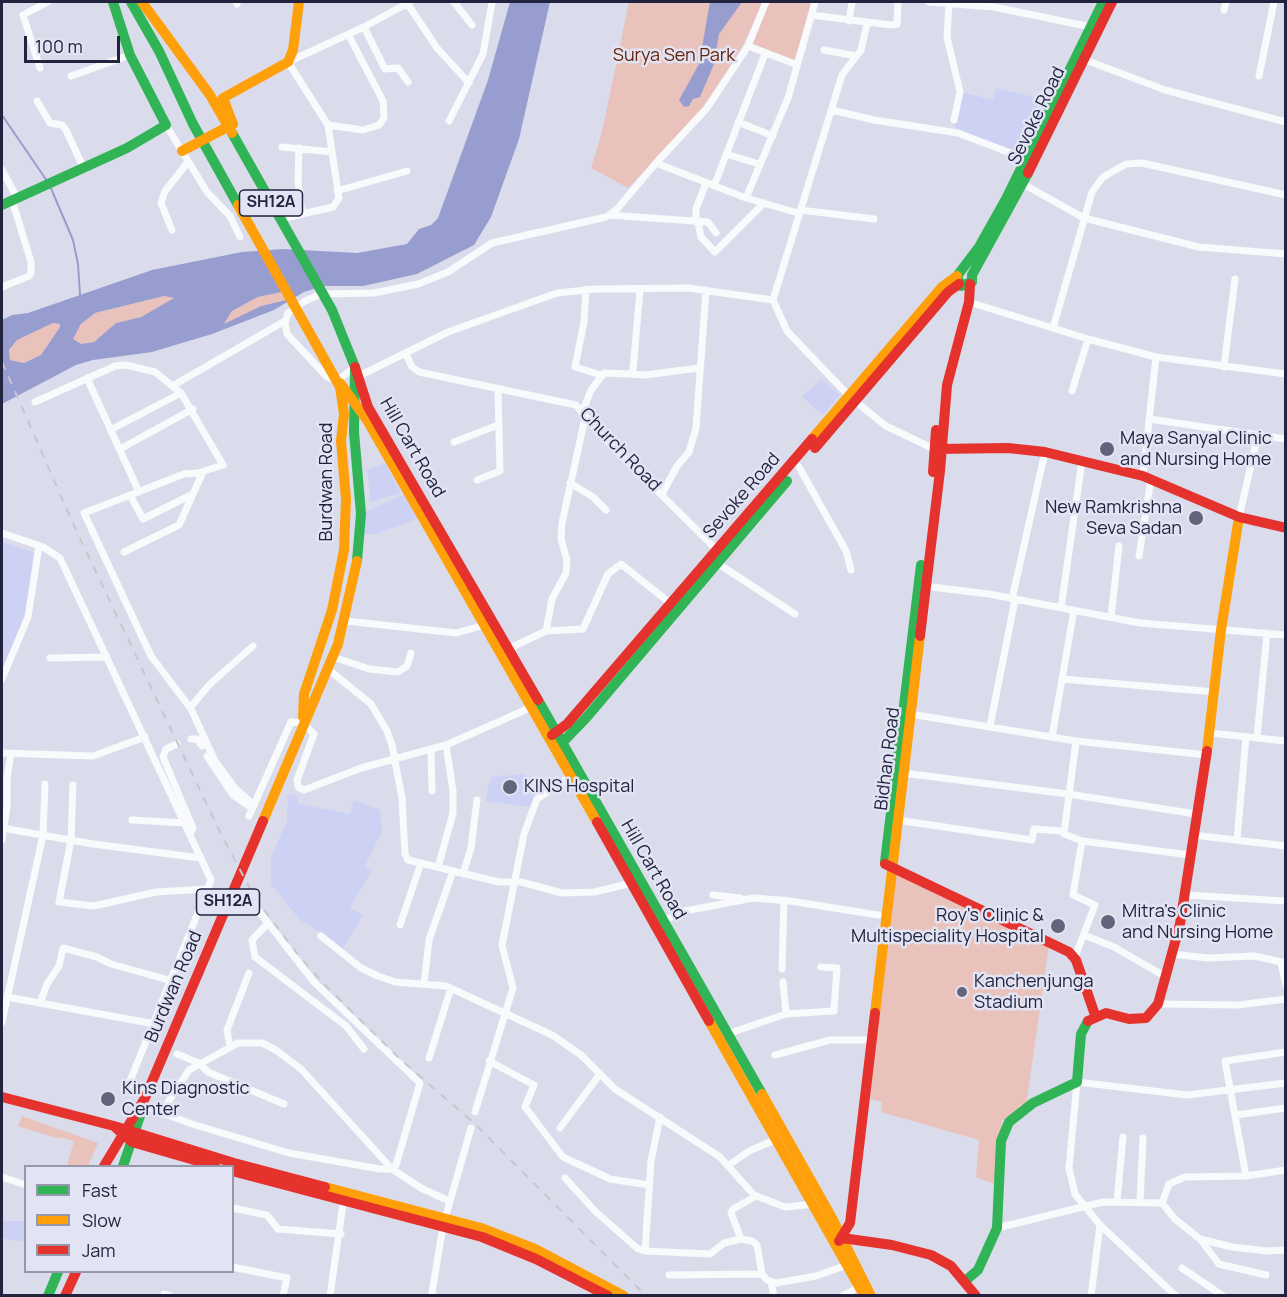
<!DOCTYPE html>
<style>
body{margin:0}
#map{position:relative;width:1287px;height:1297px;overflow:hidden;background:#dadcec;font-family:Manrope,sans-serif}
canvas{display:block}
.frame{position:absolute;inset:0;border:3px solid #21233f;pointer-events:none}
.legend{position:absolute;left:24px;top:1165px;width:210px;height:108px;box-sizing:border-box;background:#e2e4f3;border:2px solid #9597ab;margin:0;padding:8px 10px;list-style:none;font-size:18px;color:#21233f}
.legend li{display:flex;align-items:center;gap:12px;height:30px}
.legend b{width:30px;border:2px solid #9597ab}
.scale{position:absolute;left:24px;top:36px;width:96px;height:27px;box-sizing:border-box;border:3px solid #21233f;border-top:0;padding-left:8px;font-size:18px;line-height:21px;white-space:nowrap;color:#21233f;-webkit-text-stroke:4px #e2e4f3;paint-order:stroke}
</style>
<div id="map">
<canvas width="1287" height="1297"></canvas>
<div class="frame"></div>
<ul class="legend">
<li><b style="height:8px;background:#30b455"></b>Fast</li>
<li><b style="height:8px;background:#ff9f0a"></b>Slow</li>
<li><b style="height:8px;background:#e5322d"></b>Jam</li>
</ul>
<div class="scale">100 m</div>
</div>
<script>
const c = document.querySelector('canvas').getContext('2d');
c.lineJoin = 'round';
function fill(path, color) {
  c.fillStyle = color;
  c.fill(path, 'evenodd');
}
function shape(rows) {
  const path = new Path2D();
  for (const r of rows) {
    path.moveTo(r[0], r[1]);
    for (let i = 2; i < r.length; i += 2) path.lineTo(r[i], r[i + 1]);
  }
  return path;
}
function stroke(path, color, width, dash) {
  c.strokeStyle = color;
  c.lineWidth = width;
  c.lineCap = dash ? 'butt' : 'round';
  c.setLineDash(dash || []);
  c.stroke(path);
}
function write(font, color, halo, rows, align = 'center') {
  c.font = font + ' Manrope,sans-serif';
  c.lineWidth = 5;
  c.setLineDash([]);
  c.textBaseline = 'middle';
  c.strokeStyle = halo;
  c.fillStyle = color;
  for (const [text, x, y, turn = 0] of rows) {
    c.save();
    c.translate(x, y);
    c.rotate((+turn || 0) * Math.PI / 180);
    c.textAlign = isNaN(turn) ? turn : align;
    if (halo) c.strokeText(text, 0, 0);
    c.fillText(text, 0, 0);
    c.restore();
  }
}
const built = shape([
 [996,88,1047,100,1021,152,954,130,962,92,993,100],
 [821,379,840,395,823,415,802,397],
 [385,463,401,493,371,502,367,470],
 [405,494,419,518,376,534,362,534,363,513],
 [2,542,34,552,27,611,2,674],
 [525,774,536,796,529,807,485,801,491,777],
 [288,794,297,796,299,804,350,814,354,800,380,810,382,831,365,866,372,870,350,908,363,915,342,950,325,935,300,920,271,884,271,858,287,820],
 [2,1221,25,1221,25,1242,2,1238]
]);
const green = shape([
 [629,2,763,2,743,45,706,106,628,188,591,168,602,132],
 [768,2,813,2,794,61,751,43],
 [282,292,286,300,261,306,224,325,232,311,258,297],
 [164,296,174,298,141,317,116,323,94,342,81,344,73,339,81,324,95,313],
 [53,323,60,324,60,327,41,355,24,363,10,360,9,350,17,340],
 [894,871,1049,946,1026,1106,1019,1105,1018,1110,1002,1121,994,1184,976,1177,979,1140,881,1112,882,1102,870,1099],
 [22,1116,98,1143,88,1166,67,1166,74,1141,60,1137,59,1139,18,1126]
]);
const water = shape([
 [510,2,550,2,519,139,491,217,474,245,417,274,363,286,323,286,304,292,274,310,212,334,152,352,93,360,76,365,2,404,2,320,12,315,28,313,152,270,242,252,283,249,357,253,407,244,419,229,431,225,438,218,488,80],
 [282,292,286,300,261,306,224,324,232,311,258,297],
 [164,296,174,298,141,317,116,323,94,342,81,344,73,339,81,324,95,313],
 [53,323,60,324,60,327,41,355,24,363,10,360,9,350,17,340],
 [710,2,742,2,719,34,714,64,700,97,693,99,689,106,684,107,679,100,699,64]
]);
const stream = shape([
 [2,115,47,181],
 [50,186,73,240,78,264,80,295]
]);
const street = shape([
 [236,2,237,4],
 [454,2,472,25],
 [929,2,994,7,1091,27],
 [949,2,947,37,960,92,954,120],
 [407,3,437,48,469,83],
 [1224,10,1226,2],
 [811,15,891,25,897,24,898,2],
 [849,21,852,2],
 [364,27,385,69,398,68,408,82],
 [748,46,795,64],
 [824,50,856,56],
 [1083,59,1165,90,1286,122],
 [40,68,23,15,48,2],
 [71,76,130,55],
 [1259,76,1274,2],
 [37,101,50,123,62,125,66,130,83,167],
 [832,110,874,120,958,133,1026,159],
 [449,121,483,54,492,2],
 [738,122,773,136],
 [166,125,207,192,230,216,240,237],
 [328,125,363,130,379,125,384,118,383,101,348,34],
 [282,147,332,152],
 [299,148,298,181,302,214],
 [726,154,759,164],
 [656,163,707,108,748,46,766,2],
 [2,170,17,198],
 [1023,184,1084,218,1199,247,1286,254],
 [714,186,765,54],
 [337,191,407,171],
 [746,198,788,98,815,2],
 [800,210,874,219],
 [609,215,708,222,716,233],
 [289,217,333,207,339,198,328,125,288,62,364,27,410,2],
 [696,222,696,209,706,183],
 [698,222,701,237,715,252,764,203],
 [172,230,161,203,165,191,188,162],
 [2,287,29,276,31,273,31,262,12,200],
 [586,289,584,322,575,367,601,375],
 [969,302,1088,339,1156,357,1286,374],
 [1053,328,1092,192,1103,177,1126,164,1142,163,1286,195],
 [406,354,412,367,419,372,576,405,599,433,717,550],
 [355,367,338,380,327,377,287,334,285,323,288,313,305,301,321,294,374,293,418,284,448,272,492,243,606,217,617,209,656,163,746,198,798,213],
 [1224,367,1235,279],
 [630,374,645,375,699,368],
 [359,376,448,332,557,293,596,289,688,288,773,300],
 [87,378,139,492],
 [174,385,285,321],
 [1072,391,1088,339],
 [849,396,787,331,773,300,842,75,861,50,867,24],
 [855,401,886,426,934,449],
 [35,402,115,366,126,365,155,372,181,393,223,465,198,473,184,474,84,513,151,656,191,709,215,761,235,788,254,805],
 [582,413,591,390,604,373,630,374,633,370,640,290],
 [1149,419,1286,439],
 [112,429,181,393],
 [454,442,498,425],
 [120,449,193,409],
 [799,467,846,551,851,570],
 [1143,476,1156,357],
 [477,480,500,471,498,390],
 [570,483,593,497,606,510],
 [662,494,677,466,689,452,696,428,706,290],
 [130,495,143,519,193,494],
 [1239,517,1258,435],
 [2,533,43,547,60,558,211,880,128,1086,147,1094],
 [124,552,179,525,203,472],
 [1139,556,1151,479],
 [717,563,795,614],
 [923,586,989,594,1140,623,1286,635],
 [1012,599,1045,452],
 [1061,608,1082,461],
 [1111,617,1119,546],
 [346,621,456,633,485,625],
 [546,631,552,599,566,573,567,560,561,539,562,523,585,418],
 [508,649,546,631,583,629,608,574,621,564,670,603],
 [333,657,369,669,398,672,407,666,411,653],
 [50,658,107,657],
 [328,669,371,704,387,731,392,745,402,798,405,854,408,860,499,882,521,882,562,893,595,892,632,883],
 [2,679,28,617,39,546],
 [1062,679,1215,692],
 [190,708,209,685,253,646],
 [910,714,1076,741,1207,755],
 [990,726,1015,600],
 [1210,733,1286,741],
 [1052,737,1074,610],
 [1257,738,1267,633],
 [191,739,197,739,202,746],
 [1076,741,1064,834,1082,841,1190,855],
 [177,744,166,749,163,757,193,828,190,834],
 [431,750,432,791],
 [2,753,93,756,145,737],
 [207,756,233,795,252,808],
 [903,773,1068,794,1196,814],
 [73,785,71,840,59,902,94,906,156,892,207,889],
 [249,816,291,722,303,723,314,734,297,780,298,787,304,790,361,768,446,745,532,707],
 [132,820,185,823],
 [897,820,1032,840,1034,829,1062,831],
 [2,828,93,844,201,858],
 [1193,835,1286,846],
 [2,840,7,806,7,778,11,754],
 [1237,840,1246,737],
 [438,867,453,813,453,791,446,745],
 [463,874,471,848,477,800],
 [713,895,740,898],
 [1185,895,1286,901],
 [663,921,685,911,753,898,790,901,878,915],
 [268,923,252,940,255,957,346,1026,364,1049],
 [400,925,421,863],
 [1084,935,1114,947,1166,977],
 [321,936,361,968,378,976,395,982,446,986,552,1035,581,1055,615,1089,720,1157,754,1195,785,1207,814,1204],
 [1172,954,1208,958,1254,956,1286,963],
 [1075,957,1095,905,1073,895,1082,841],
 [1281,963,1286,985],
 [782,969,784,900],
 [783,982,786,1014],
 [424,984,429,940,453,871],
 [7,997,155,1024],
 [40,1003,47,984,59,966,63,948,97,957,111,964,172,981],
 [1158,1004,1238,1005,1286,999],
 [2,1022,43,835,45,784],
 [727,1034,786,1014,834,1011,837,968,821,967],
 [230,1047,227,1030,249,973],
 [177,1054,199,1063,208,1072,284,1104],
 [775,1055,830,1040,865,1040],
 [429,1058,451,988],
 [489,1061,534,1085,525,1107,563,1157,610,1179,649,1185],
 [168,1102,189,1070,238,1043,262,1043,276,1050,301,1069,392,1169,421,1188,449,1201],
 [143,1106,192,1124,289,1153,380,1169,392,1169,396,1165,420,1083,314,982,254,905],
 [475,1112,513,988,502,945,524,834,537,799,571,776],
 [1236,1115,1286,1108],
 [560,1128,600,1074],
 [729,1165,749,1151,777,1139],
 [1246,1176,1225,1061,1286,1052],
 [2,1177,26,1185],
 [565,1178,595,1211,638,1249,645,1251,710,1254,724,1243,741,1239,752,1241,757,1245,762,1274,767,1280,776,1283,816,1276,847,1265],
 [1117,1202,1123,1137],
 [1140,1202,1143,1138],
 [1162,1203,1169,1184,1185,1177,1246,1176,1286,1170],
 [232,1208,267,1215,278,1229,341,1234],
 [997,1228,1103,1202,1162,1203,1175,1219,1200,1239,1232,1247,1267,1251,1286,1250],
 [741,1239,731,1213,733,1209,756,1196],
 [1200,1239,1219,1264,1266,1275],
 [645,1251,651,1161,660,1117],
 [232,1267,287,1278,283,1296],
 [1182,1268,1223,1296],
 [669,1275,762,1274],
 [771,1282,774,1296],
 [432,1293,443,1226,471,1128],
 [164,1294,170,1296],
 [330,1296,344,1197],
 [842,1296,859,1287],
 [1091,1296,1100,1225],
 [1176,1296,1100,1225,1075,1194,1069,1168,1077,1082,1187,1095,1286,1083]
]);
const fast = shape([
 [131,2,159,51,193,124,238,205],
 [232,133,332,310,355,367,354,432,361,514,357,561],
 [1028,173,972,275,972,282,961,286,957,276,979,247,1006,199,1103,2],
 [2,205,127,148,166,125,130,55,113,2],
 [538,700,762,1094],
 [559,746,586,718,787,481],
 [885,862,921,565],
 [123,1166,140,1116],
 [965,1281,978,1270,997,1228,1001,1141,1009,1122,1033,1103,1077,1082,1081,1034,1088,1021],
 [48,1296,58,1272]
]);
const slow = shape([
 [142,2,210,95,232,133],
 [182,151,233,124,223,98,288,62,293,50,299,2],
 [238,205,340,387,344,414,341,441,346,499,344,550,332,610,304,694,303,717],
 [340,383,367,420,597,822],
 [812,439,942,287,957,276],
 [1207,751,1221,630,1239,517],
 [263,821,338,644,357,561],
 [875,1013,920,636],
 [709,1021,861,1290],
 [762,1094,832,1218,871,1296],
 [325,1187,481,1228,535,1249,624,1296]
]);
const jam = shape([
 [1028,173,1112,2],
 [355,367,368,407,538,700],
 [815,448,948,292,959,284],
 [936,449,1008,448,1045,452,1143,476,1239,517,1286,528],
 [933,472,936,430],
 [920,636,940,471,947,385,969,302,970,284],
 [552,735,567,724,812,439],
 [597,822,709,1021],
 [885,864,1069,952,1076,960,1095,1015],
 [1088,1021,1106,1013,1129,1019,1146,1018,1158,1004,1180,924,1207,751],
 [2,1097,114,1126,234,1163,325,1187],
 [116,1128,132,1142,215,1166],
 [104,1166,145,1098,263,821],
 [232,1171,482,1237,536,1259,608,1296],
 [842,1238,892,1245,931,1255,951,1266,976,1296],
 [839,1241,850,1223,875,1013],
 [65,1296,76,1272]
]);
const rail = shape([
 [2,362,75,528,221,834,255,898,299,956,328,988,402,1061,473,1122,646,1296]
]);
const markers = [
 [1107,449,8,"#62647c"],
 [1196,518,8,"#62647c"],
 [510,787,8,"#62647c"],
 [1108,922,8,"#62647c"],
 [1058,926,8,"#62647c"],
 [962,992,6,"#62647c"],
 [108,1099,8,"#62647c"]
];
const shields = [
 [271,203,63],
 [228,902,63]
];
const shieldNames = [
 ["SH12A",271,203],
 ["SH12A",228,902]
];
const parkNames = [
 ["Surya Sen Park",674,56]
];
const streetNames = [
 ["Sevoke Road",1037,116,-64],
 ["Hill Cart Road",412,448,60],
 ["Church Road",620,450,46],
 ["Burdwan Road",327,482,-90],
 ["Sevoke Road",742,496,-49],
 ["Bidhan Road",888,759,-83],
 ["Hill Cart Road",653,870,60],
 ["Burdwan Road",174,987,-67]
];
const poiNames = [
 ["Maya Sanyal Clinic",1120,439],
 ["and Nursing Home",1120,460],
 ["New Ramkrishna",1182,508,"right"],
 ["Seva Sadan",1182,529,"right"],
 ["KINS Hospital",524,787],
 ["Mitra's Clinic",1122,912],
 ["and Nursing Home",1122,933],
 ["Roy's Clinic &",1044,916,"right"],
 ["Multispeciality Hospital",1044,937,"right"],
 ["Kanchenjunga",974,982],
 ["Stadium",974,1003],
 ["Kins Diagnostic",122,1089],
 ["Center",122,1110]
];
fill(built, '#cdd1f3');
fill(green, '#e9c2bc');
fill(water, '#989dcf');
stroke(stream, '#989dcf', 2);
stroke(street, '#f9fafc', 7);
stroke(fast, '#30b455', 10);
stroke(slow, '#ff9f0a', 10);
stroke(jam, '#e5322d', 10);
stroke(rail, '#c6c7cd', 2, [8, 8]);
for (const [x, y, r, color] of markers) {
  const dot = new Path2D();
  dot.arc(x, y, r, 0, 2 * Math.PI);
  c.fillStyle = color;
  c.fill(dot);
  stroke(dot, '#e2e4f3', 2);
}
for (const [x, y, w] of shields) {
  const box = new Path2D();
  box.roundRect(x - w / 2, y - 13, w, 26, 4.5);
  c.fillStyle = '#e2e4f3';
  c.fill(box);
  stroke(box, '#21233f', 1.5);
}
write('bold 16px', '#21233f', null, shieldNames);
write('18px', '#66230a', '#e2e4f3', parkNames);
write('18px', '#21233f', '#e2e4f3', streetNames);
write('18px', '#21233f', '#e2e4f3', poiNames, 'left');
</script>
